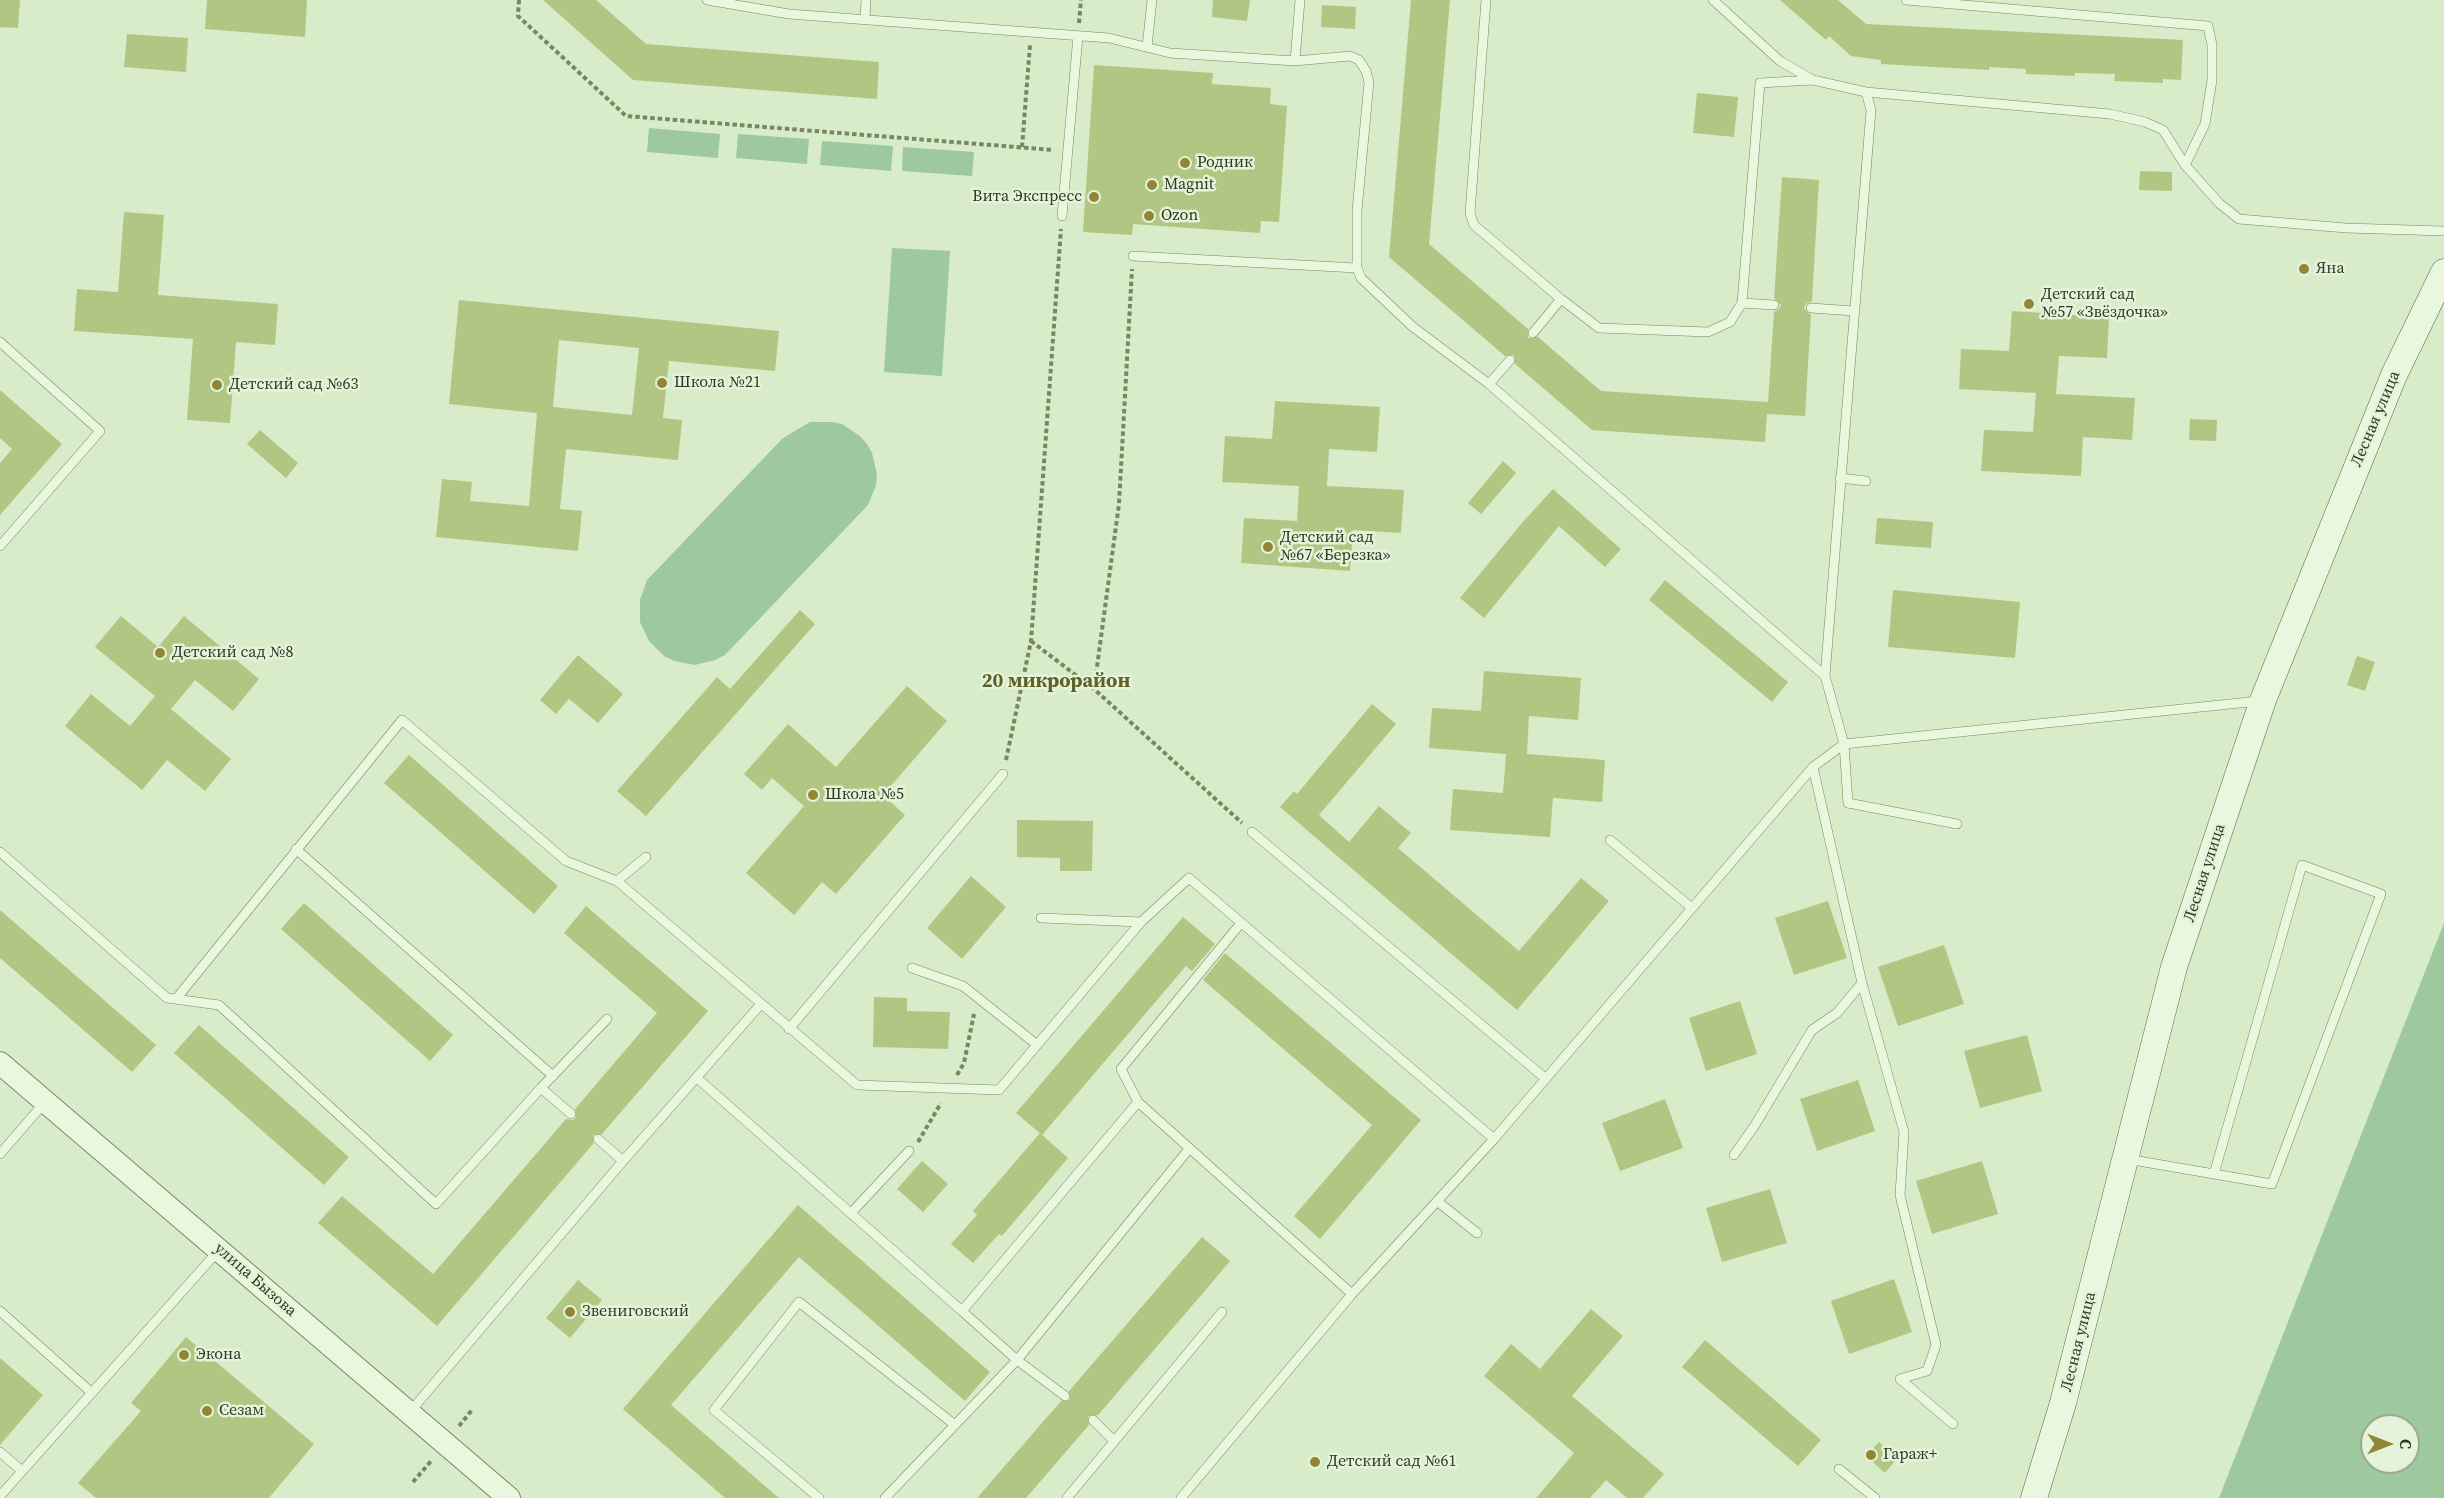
<!DOCTYPE html>
<meta charset="utf-8">
<style>
body{margin:0}
#map{position:relative;width:2444px;height:1498px;overflow:hidden;background:#d8ecca;font-family:"Source Serif 4",serif}
canvas{display:block}
.north{position:absolute;left:2360px;top:1414px;width:60px;height:60px;box-sizing:border-box;background:#e4f3d9;border:2px solid #9ca990;border-radius:50%;rotate:90deg;font-size:16px;font-weight:700;line-height:24px;text-align:center;color:#303922}
.north::after{content:'';display:block;margin:auto;width:21px;height:27px;background:#918634;clip-path:polygon(50% 0,100% 100%,50% 72%,0 100%)}
</style>
<div id="map">
<canvas width="2444" height="1498"></canvas>
<div class="north">С</div>
</div>
<script>
const c = document.querySelector('canvas').getContext('2d');
c.lineJoin = 'round';
function fill(path, color) {
  c.fillStyle = color;
  c.fill(path, 'evenodd');
}
function shape(rows) {
  const path = new Path2D();
  for (const r of rows) {
    path.moveTo(r[0], r[1]);
    for (let i = 2; i < r.length; i += 2) path.lineTo(r[i], r[i + 1]);
  }
  return path;
}
function stroke(path, color, width, dash) {
  c.strokeStyle = color;
  c.lineWidth = width;
  c.lineCap = dash ? 'butt' : 'round';
  c.setLineDash(dash || []);
  c.stroke(path);
}
function write(font, color, halo, rows, align = 'center') {
  c.font = font + ' "Source Serif 4",serif';
  c.lineWidth = 5;
  c.setLineDash([]);
  c.textBaseline = 'middle';
  c.strokeStyle = halo;
  c.fillStyle = color;
  for (const [text, x, y, turn = 0] of rows) {
    c.save();
    c.translate(x, y);
    c.rotate((+turn || 0) * Math.PI / 180);
    c.textAlign = isNaN(turn) ? turn : align;
    if (halo) c.strokeText(text, 0, 0);
    c.fillText(text, 0, 0);
    c.restore();
  }
}
const green = shape([
 [649,128,720,134,718,158,647,152],
 [738,134,809,139,807,164,736,158],
 [822,141,893,146,891,171,820,165],
 [903,147,974,152,972,176,902,171],
 [892,248,950,251,942,376,884,372],
 [810,422,832,422,842,424,860,436,867,444,872,453,877,474,876,485,868,505,725,655,715,660,695,665,674,661,664,656,649,641,640,622,640,600,647,580,783,438],
 [2444,923,2444,1498,2219,1498],
 [2372,1426,2408,1426,2408,1462,2372,1462]
]);
const building = shape([
 [0,0,20,0,18,28,0,27],
 [207,0,307,0,305,37,205,29],
 [543,0,596,0,646,44,879,62,877,99,633,80],
 [1213,0,1250,0,1247,21,1212,17],
 [1411,0,1450,0,1429,244,1528,329,1528,338,1538,337,1601,391,1768,402,1774,312,1779,309,1781,305,1774,298,1782,177,1819,180,1812,301,1806,304,1804,308,1811,315,1805,416,1767,414,1765,442,1592,430,1515,364,1514,355,1505,356,1389,257],
 [1780,0,1838,0,1866,24,2183,40,2181,80,2163,79,2163,83,2114,81,2115,74,2075,73,2075,76,2026,74,2026,69,1989,67,1989,70,1881,64,1881,60,1851,56,1829,36,1826,40],
 [1322,5,1356,7,1355,29,1321,27],
 [127,34,188,38,186,72,124,67],
 [1094,65,1213,73,1212,84,1271,88,1270,104,1287,106,1279,222,1261,221,1260,233,1133,224,1132,235,1083,232],
 [1697,93,1738,97,1734,137,1693,133],
 [2140,171,2172,172,2172,191,2139,190],
 [124,212,164,215,158,295,278,304,275,345,236,342,230,423,187,420,193,339,74,331,77,289,118,292],
 [459,300,779,331,775,371,669,361,663,418,682,420,678,460,566,449,560,509,582,511,578,551,436,537,442,479,472,482,470,501,529,506,537,413,449,404],
 [559,340,639,348,632,415,553,407],
 [2012,311,2109,317,2107,358,2059,356,2056,394,2135,398,2132,440,2083,437,2081,476,1981,471,1984,430,2033,432,2036,393,1959,389,1961,349,2009,351],
 [0,390,62,444,0,515,0,463,12,449,0,438],
 [1275,401,1380,407,1377,452,1329,449,1327,486,1404,490,1401,533,1353,530,1350,571,1241,563,1244,518,1297,521,1299,486,1222,482,1225,436,1272,439],
 [2190,419,2217,420,2216,441,2189,440],
 [260,430,298,463,286,478,247,444],
 [1503,461,1516,473,1481,514,1468,503],
 [1553,489,1621,549,1605,567,1559,526,1484,618,1460,598,1521,524],
 [1877,518,1933,522,1931,548,1875,544],
 [1665,580,1788,682,1772,702,1649,600],
 [1893,590,2020,602,2015,658,1888,647],
 [800,610,815,624,646,816,617,791,717,677,730,689],
 [121,616,158,647,184,616,259,679,233,711,195,680,171,709,231,759,205,791,167,760,142,790,65,726,91,694,130,726,155,696,95,647],
 [578,655,623,694,598,723,569,699,556,714,540,700],
 [2357,656,2375,662,2365,691,2347,685],
 [1484,671,1581,678,1578,720,1529,716,1527,754,1605,760,1602,802,1553,798,1550,837,1450,830,1453,789,1503,793,1506,754,1429,748,1432,708,1481,711],
 [907,686,947,721,883,795,905,815,836,894,822,882,794,915,746,873,804,806,772,778,762,790,744,774,788,724,836,767],
 [1372,704,1396,724,1319,815,1349,842,1379,806,1411,833,1398,848,1519,951,1581,878,1609,901,1517,1010,1280,807,1294,791,1297,794],
 [409,755,558,886,534,914,384,783],
 [1017,820,1093,821,1092,871,1060,871,1060,858,1017,857],
 [971,876,1006,907,962,959,927,928],
 [1828,901,1847,958,1794,975,1775,918],
 [304,903,453,1035,430,1061,281,929],
 [586,906,708,1011,602,1134,593,1135,593,1144,437,1326,318,1223,342,1196,433,1274,566,1119,573,1120,576,1118,575,1109,657,1013,564,933],
 [0,910,156,1045,132,1072,0,958],
 [1183,917,1215,944,1192,971,1186,966,1042,1135,1016,1113],
 [1944,945,1964,1004,1898,1026,1878,967],
 [1225,953,1421,1120,1320,1239,1294,1216,1372,1125,1203,980],
 [874,997,907,998,907,1011,950,1012,948,1049,873,1047],
 [1740,1001,1757,1054,1706,1071,1689,1018],
 [199,1025,349,1157,324,1185,174,1053],
 [2027,1035,2042,1091,1980,1108,1964,1051],
 [1858,1080,1875,1131,1817,1151,1800,1099],
 [1665,1099,1683,1148,1620,1171,1602,1123],
 [1040,1133,1068,1158,1002,1236,999,1234,973,1263,951,1244,977,1215,973,1211],
 [922,1161,948,1184,923,1212,897,1189],
 [1982,1161,1998,1214,1932,1234,1916,1181],
 [1770,1189,1787,1243,1722,1262,1706,1208],
 [798,1205,990,1372,965,1401,799,1257,671,1405,779,1498,725,1498,623,1409],
 [1202,1237,1230,1261,1209,1286,1098,1415,1088,1416,1089,1425,1026,1498,977,1498,1061,1401,1070,1400,1069,1391],
 [1894,1279,1912,1332,1849,1354,1831,1301],
 [578,1280,602,1300,570,1338,546,1318],
 [1591,1309,1623,1336,1572,1396,1664,1474,1643,1498,1627,1498,1606,1480,1590,1498,1536,1498,1574,1453,1484,1376,1511,1344,1540,1369],
 [186,1337,314,1444,269,1498,96,1498,78,1483,141,1411,131,1403],
 [1705,1340,1821,1440,1798,1466,1682,1367],
 [0,1358,43,1395,0,1445],
 [1879,1442,1897,1458,1885,1473,1866,1456]
]);
const path = shape([
 [519,0,518,16,626,116,1054,150],
 [1079,23,1081,0],
 [1022,147,1030,45],
 [1031,641,1094,689,1242,823],
 [1094,689,1119,504,1132,269],
 [1006,760,1031,641,1061,229],
 [957,1075,964,1063,974,1014],
 [918,1142,941,1103],
 [459,1426,472,1410],
 [413,1482,432,1460]
]);
const service = shape([
 [707,0,789,14,1109,38,1170,53,1295,61,1300,0],
 [1486,0,1470,213,1474,225,1561,299,1599,328,1708,332,1730,322,1742,303,1760,83,1813,80],
 [1713,0,1780,61,1813,80,1866,92,2110,114,2145,122,2163,130,2185,165,2220,204,2239,219,2346,228,2444,231],
 [1906,0,2208,26,2212,45,2212,80,2205,124,2185,165],
 [865,19,866,0],
 [1147,47,1152,0],
 [1295,61,1350,56,1359,60,1366,71,1369,82,1357,210,1357,268,1361,278,1413,327,1489,384,1825,676,1844,744,1848,803,1957,824],
 [1062,216,1078,36],
 [1133,256,1357,268],
 [1742,303,1774,305],
 [1811,308,1854,311],
 [1533,333,1561,299],
 [0,342,100,431,0,546],
 [1489,384,1510,360],
 [1840,478,1866,481],
 [1825,676,1871,110,1866,92],
 [1813,767,1862,983,1904,1132,1900,1195,1936,1345,1927,1371,1900,1379,1953,1424],
 [1252,832,1546,1079],
 [1610,840,1692,908],
 [296,849,553,1076],
 [0,852,167,998,219,1005,436,1204,541,1088],
 [617,881,646,857],
 [1041,918,1141,922],
 [912,968,963,986,1036,1044],
 [176,999,402,720,566,861,617,881,857,1085,999,1090,1141,922,1189,878,1494,1139],
 [789,1029,1003,774],
 [697,1078,962,1311],
 [1138,1102,1121,1069,1241,923],
 [571,1114,541,1088,607,1019],
 [598,1139,623,1161],
 [0,1154,45,1102],
 [1734,1155,1755,1125,1812,1030,1837,1013,1862,983],
 [2127,1159,2272,1184,2381,894,2302,865,2214,1174],
 [1437,1201,1477,1233],
 [851,1213,909,1151],
 [0,1311,92,1393],
 [1065,1396,1017,1360,962,1311,1138,1102,1352,1294],
 [409,1413,623,1161,761,1004],
 [1093,1420,1114,1441],
 [0,1452,22,1471],
 [1839,1469,1875,1498],
 [0,1496,219,1250],
 [819,1498,714,1410,799,1302,955,1425],
 [885,1498,1017,1360,1189,1149],
 [1067,1498,1222,1312],
 [1181,1498,1352,1294,1494,1139,1813,767,1844,744,2259,701]
]);
const tertiary = shape([
 [0,1063,509,1498]
]);
const secondary = shape([
 [2034,1498,2063,1403,2174,967,2263,700,2394,375,2444,272]
]);
const markers = [
 [1185,163,6,"#918634"],
 [1152,185,6,"#918634"],
 [1094,197,6,"#918634"],
 [1149,216,6,"#918634"],
 [2304,269,6,"#918634"],
 [2029,304,6,"#918634"],
 [662,383,6,"#918634"],
 [217,385,6,"#918634"],
 [1268,547,6,"#918634"],
 [160,653,6,"#918634"],
 [813,795,6,"#918634"],
 [570,1312,6,"#918634"],
 [184,1355,6,"#918634"],
 [207,1411,6,"#918634"],
 [1871,1455,6,"#918634"],
 [1315,1462,6,"#918634"]
];
const poiNames = [
 ["Родник",1197,163],
 ["Magnit",1164,185],
 ["Вита Экспресс",1082,197,"right"],
 ["Ozon",1161,216],
 ["Яна",2316,269],
 ["Детский сад",2041,295],
 ["№57 «Звёздочка»",2041,313],
 ["Школа №21",674,383],
 ["Детский сад №63",229,385],
 ["Детский сад",1280,538],
 ["№67 «Березка»",1280,556],
 ["Детский сад №8",172,653],
 ["Школа №5",825,795],
 ["Звениговский",582,1312],
 ["Экона",196,1355],
 ["Сезам",219,1411],
 ["Гараж+",1883,1455],
 ["Детский сад №61",1327,1462]
];
const streetNames = [
 ["Лесная улица",2376,419,-67],
 ["Лесная улица",2205,873,-72],
 ["улица Бызова",255,1280,41],
 ["Лесная улица",2079,1342,-76]
];
const quarterNames = [
 ["20 микрорайон",1056,682]
];
fill(green, '#9ec99e');
fill(building, '#b2c683');
stroke(service, '#778760', 10);
stroke(tertiary, '#778760', 24);
stroke(secondary, '#5a6943', 27);
stroke(path, '#778760', 4, [4.5, 3]);
stroke(service, '#e8f7dd', 9);
stroke(tertiary, '#e8f7dd', 22);
stroke(secondary, '#e8f7dd', 26);
for (const [x, y, r, color] of markers) {
  const dot = new Path2D();
  dot.arc(x, y, r, 0, 2 * Math.PI);
  c.fillStyle = color;
  c.fill(dot);
  stroke(dot, '#e4f3d9', 2);
}
write('16px', '#303922', '#e4f3d9', poiNames, 'left');
write('16px', '#303922', '#e4f3d9', streetNames);
write('bold 20px', '#5c6225', '#e4f3d9', quarterNames);
</script>
